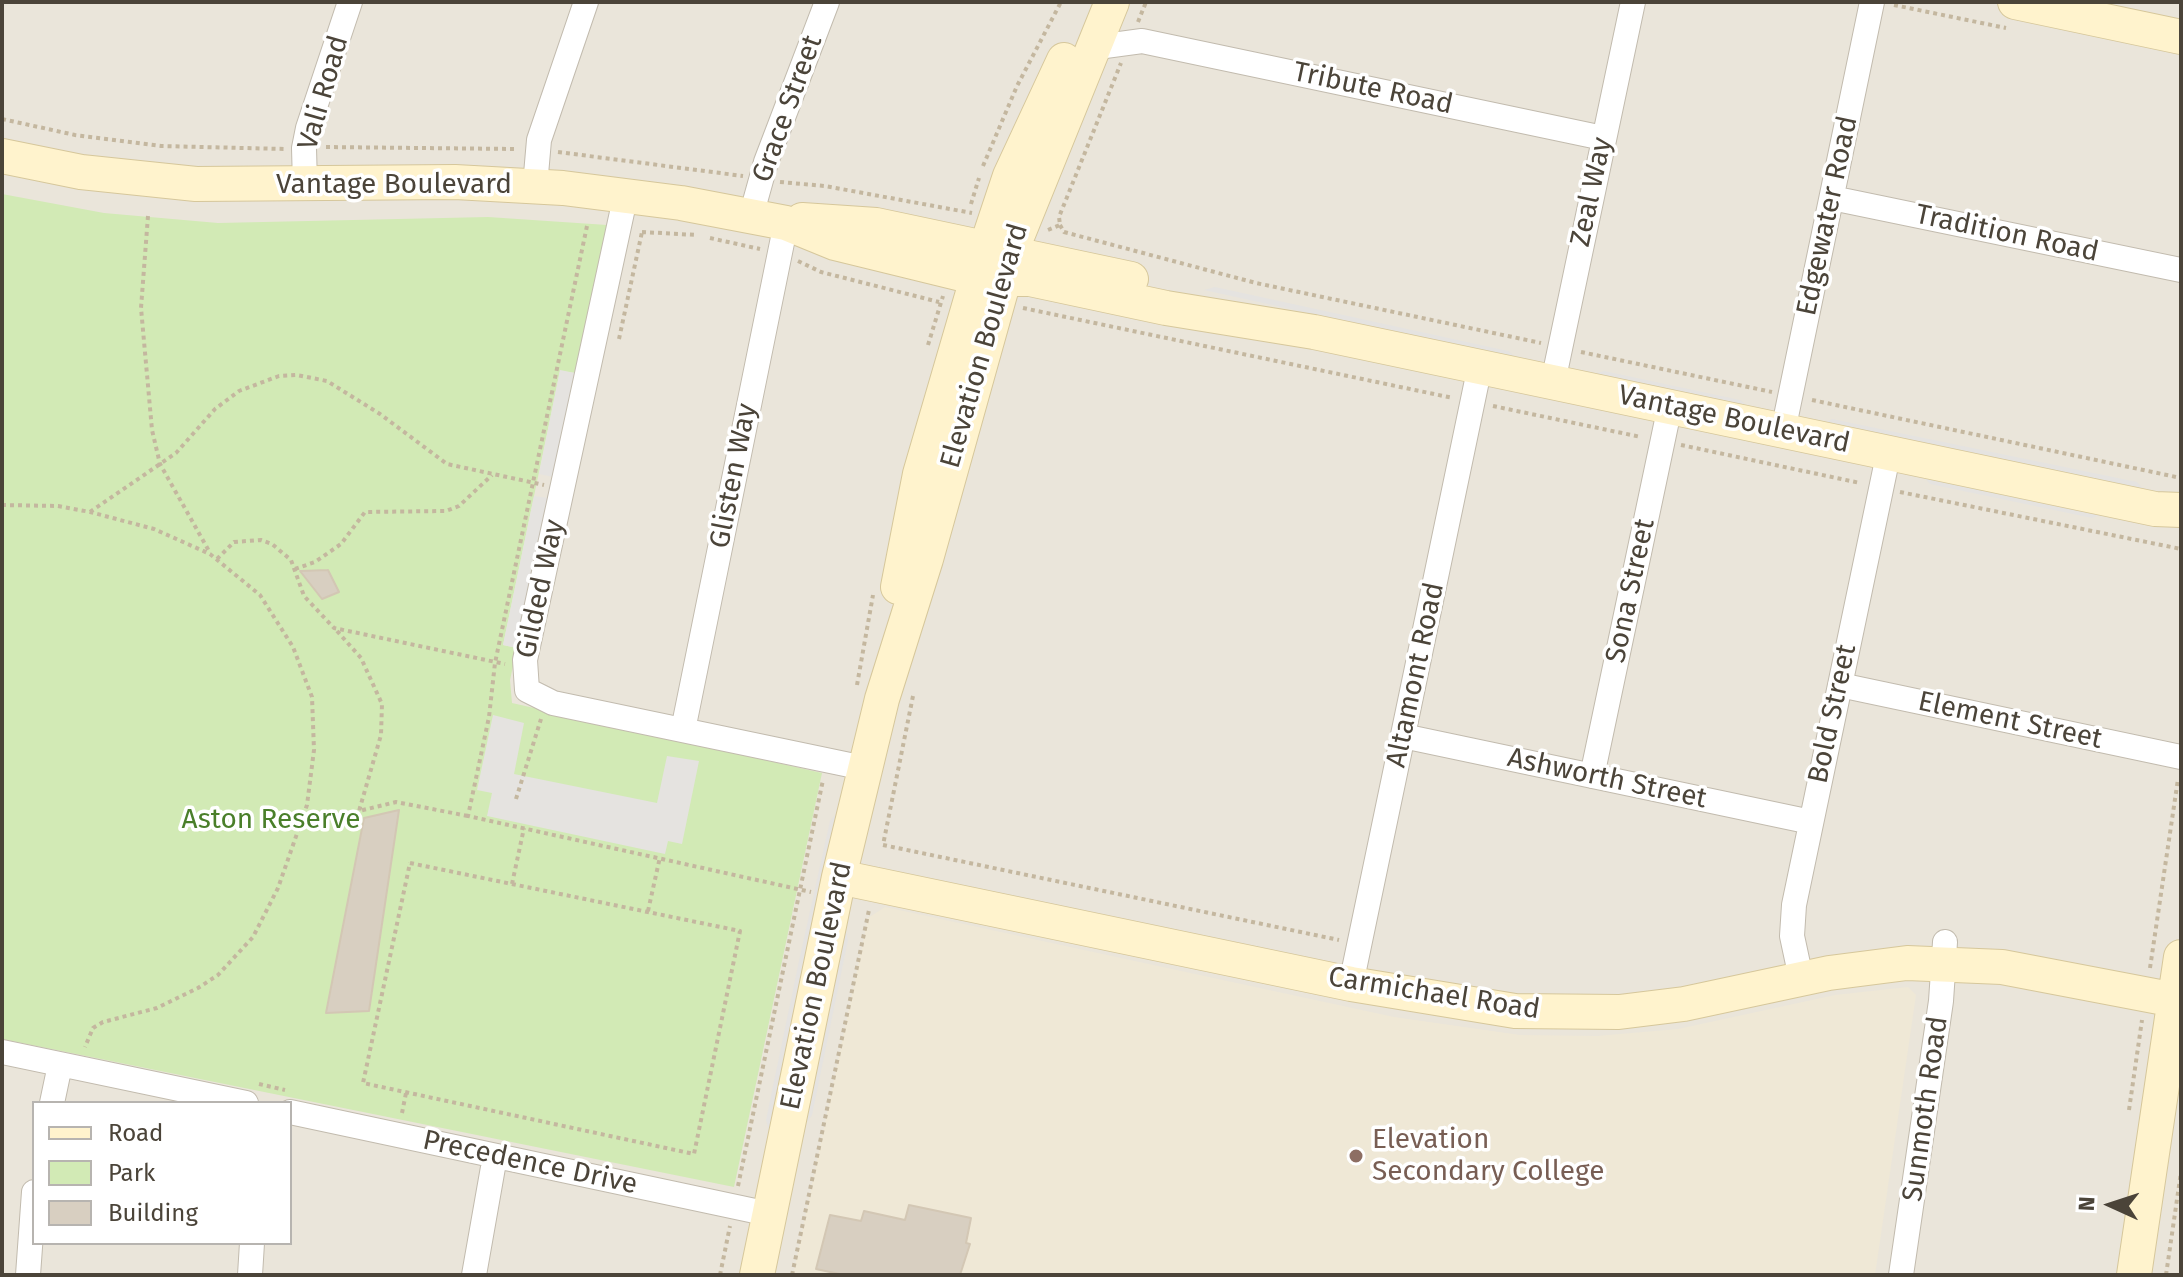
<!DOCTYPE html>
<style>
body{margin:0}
#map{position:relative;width:2183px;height:1277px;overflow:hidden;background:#f6f3ec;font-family:"Fira Sans",sans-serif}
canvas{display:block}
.frame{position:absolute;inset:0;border:4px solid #4b4439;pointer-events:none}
.legend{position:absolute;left:32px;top:1101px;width:260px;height:144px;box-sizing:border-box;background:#fff;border:2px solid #b7b4b0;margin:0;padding:10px 14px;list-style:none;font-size:24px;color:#4b4439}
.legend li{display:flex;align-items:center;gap:16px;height:40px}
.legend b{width:40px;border:2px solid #b7b4b0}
.north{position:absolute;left:2071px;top:1165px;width:80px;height:80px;-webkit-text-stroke:6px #fff;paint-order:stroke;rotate:273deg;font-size:22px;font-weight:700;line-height:32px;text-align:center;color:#4b4439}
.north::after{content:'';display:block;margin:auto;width:28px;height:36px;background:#4b4439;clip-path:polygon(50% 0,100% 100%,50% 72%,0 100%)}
</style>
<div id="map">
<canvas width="2183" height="1277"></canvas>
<div class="frame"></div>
<ul class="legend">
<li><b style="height:10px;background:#fff3cd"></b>Road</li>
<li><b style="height:22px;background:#d2eab5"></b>Park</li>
<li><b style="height:22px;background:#d8cfc1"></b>Building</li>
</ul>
<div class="north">N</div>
</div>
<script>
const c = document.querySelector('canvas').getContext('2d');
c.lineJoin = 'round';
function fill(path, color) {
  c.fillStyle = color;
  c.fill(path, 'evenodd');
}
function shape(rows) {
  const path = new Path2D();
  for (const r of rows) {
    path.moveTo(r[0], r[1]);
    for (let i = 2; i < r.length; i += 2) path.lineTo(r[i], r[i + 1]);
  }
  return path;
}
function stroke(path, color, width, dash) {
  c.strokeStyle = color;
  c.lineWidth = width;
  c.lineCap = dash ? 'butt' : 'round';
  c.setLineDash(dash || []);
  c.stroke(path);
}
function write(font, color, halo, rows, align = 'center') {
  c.font = font + ' "Fira Sans",sans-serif';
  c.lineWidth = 7;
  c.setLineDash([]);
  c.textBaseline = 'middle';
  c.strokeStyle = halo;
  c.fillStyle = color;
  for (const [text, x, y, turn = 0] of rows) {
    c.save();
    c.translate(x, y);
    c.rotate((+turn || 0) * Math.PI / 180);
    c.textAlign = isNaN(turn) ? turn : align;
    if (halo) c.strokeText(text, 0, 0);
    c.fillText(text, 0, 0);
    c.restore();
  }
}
const residential = shape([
 [2,2,2181,2,2181,1275,2,1275],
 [34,1103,290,1103,290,1243,34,1243]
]);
const education = shape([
 [885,907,1394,1017,1520,1035,1597,1036,1678,1029,1835,995,1908,987,1916,995,1875,1275,793,1275,868,918]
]);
const green = shape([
 [2,194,104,213,218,223,488,217,607,225,594,297,575,373,560,371,503,645,517,648,510,680,512,703,822,773,734,1187,2,1039]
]);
const parking = shape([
 [1215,287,1508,351,1518,359,1204,290],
 [560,370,575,373,553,477,539,474],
 [1604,371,1740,400,1750,408,1591,375],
 [1832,419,2137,482,2144,490,1823,424],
 [1923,476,2104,514,2092,518,1930,484],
 [534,496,548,498,517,648,503,645],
 [493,715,524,723,514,774,657,803,667,756,699,761,682,844,668,841,665,854,487,816,492,793,477,790],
 [840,810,770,1134,766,1120,799,961,830,821],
 [845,924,848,940,812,1115,803,1127]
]);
const building = shape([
 [328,570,339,592,322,599,300,571,328,570],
 [399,810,369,1011,326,1013,364,818,399,810],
 [909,1205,971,1218,966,1243,970,1244,960,1275,844,1275,816,1269,830,1215,861,1221,864,1211,905,1220,909,1205]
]);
const path = shape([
 [1894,5,2006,28],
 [1138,22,1146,2],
 [2,119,75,135,161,146,285,149],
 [326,147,517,149],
 [558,152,743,176],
 [983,166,1017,86,1061,2],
 [780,182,825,186,972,213],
 [971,204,979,178],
 [148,216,141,308,152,430,160,464,209,551],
 [1060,225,1064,232,1256,283,1541,343],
 [587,226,495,663,489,717,468,816,811,892],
 [1048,230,1060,225,1059,217,1121,63],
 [642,232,697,235],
 [710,238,760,249],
 [798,261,821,272,939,302],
 [1023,308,1453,398],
 [619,339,642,232],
 [928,345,943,296],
 [1581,352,1772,392],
 [1812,400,2181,478],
 [1493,406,1641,437],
 [1681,445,1860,483],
 [1900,492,2181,549],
 [2,505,58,506,90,512,154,529,210,554,260,595,293,647,312,697,314,750,307,805,278,888,253,937,218,975,198,988,157,1008,103,1022,93,1028,85,1047],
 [90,512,176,453,215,409,239,391,279,376,297,375,327,381,380,414,447,464,544,485],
 [217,559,234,542,261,540,272,544,291,560,304,596,334,628,505,664],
 [295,569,315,562,341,544,365,512,446,511,459,506,492,475],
 [337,631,361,658,382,704,381,735,359,811,396,802,468,816],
 [857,685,873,595],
 [913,696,883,845,1339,940],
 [516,799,541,719],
 [410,863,740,931,694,1154,363,1083,410,863],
 [512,884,524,828],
 [648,911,660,857],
 [2150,968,2178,779],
 [259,1084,285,1090],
 [2129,1110,2142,1020],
 [402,1113,406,1093],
 [738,1186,823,780],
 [720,1275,730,1226],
 [792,1275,869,910],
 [2166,1275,2181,1172]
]);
const street = shape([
 [1090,54,1105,46,1142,41,1603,138],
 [305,184,304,148,308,128,350,2],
 [535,186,539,140,586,2],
 [626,194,525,660,527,690,553,703,864,768],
 [1832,198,2181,270],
 [751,216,766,162,827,2],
 [1553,382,1633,2],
 [1783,431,1872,2],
 [1840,685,2181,757],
 [683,730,786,223],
 [1403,736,1811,822],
 [1592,776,1670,406],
 [1801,978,1792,936,1794,905,1889,451],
 [1351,984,1480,366],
 [2,1052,246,1103],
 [52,1103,60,1065],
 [290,1112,769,1214],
 [28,1275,34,1192],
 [250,1275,252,1243],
 [474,1275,495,1156],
 [1901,1275,1941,1001,1945,942]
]);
const secondary = shape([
 [2015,2,2181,37],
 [2,156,81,172,196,184,455,182,563,188,681,203,786,223,835,243,978,278,1030,279,1166,308,1314,332,2155,509,2181,510],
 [802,220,876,225,1131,279],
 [898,587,920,474,986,248,1010,176,1064,60],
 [839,877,1351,984,1515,1011,1619,1012,1684,1004,1829,973,1907,963,2002,967,2175,1000],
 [757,1275,839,877,882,699,926,559,1014,244,1112,2],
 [2134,1275,2181,957]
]);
const markers = [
 [1356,1156,8,"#8d6e63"]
];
const streetNames = [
 ["Tribute Road",1373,89,12],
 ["Vali Road",324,93,-74],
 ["Grace Street",788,109,-70],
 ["Vantage Boulevard",394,185],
 ["Zeal Way",1592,192,-78],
 ["Edgewater Road",1828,216,-78],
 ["Tradition Road",2007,234,12],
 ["Elevation Boulevard",985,346,-74],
 ["Vantage Boulevard",1734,420,12],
 ["Glisten Way",734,476,-79],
 ["Gilded Way",541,589,-78],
 ["Sona Street",1631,591,-78],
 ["Altamont Road",1416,675,-78],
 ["Bold Street",1833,714,-78],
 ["Element Street",2010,721,12],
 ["Ashworth Street",1607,779,12],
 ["Elevation Boulevard",817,986,-78],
 ["Carmichael Road",1434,994,9],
 ["Sunmoth Road",1926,1109,-82],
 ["Precedence Drive",530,1163,12]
];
const parkNames = [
 ["Aston Reserve",271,820]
];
const educationNames = [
 ["Elevation",1372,1140],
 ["Secondary College",1372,1172]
];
fill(residential, '#eae5da');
fill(education, '#efe8d6');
fill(green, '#d2eab5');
fill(parking, '#e5e3e0');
fill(building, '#d8cfc1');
stroke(building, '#d3c7b4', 2);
stroke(street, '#c2bbae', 26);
stroke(secondary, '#d6c79b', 36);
stroke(path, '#c4b79f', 4, [4, 4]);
stroke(street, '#fff', 24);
stroke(secondary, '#fff3cd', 34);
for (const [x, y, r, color] of markers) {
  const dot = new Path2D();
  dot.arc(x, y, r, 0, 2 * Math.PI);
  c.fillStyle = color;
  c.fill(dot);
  stroke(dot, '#fff', 3);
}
write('28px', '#4b4439', '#fff', streetNames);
write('28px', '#4a7f2a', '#fff', parkNames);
write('28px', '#785e54', '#fff', educationNames, 'left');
</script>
